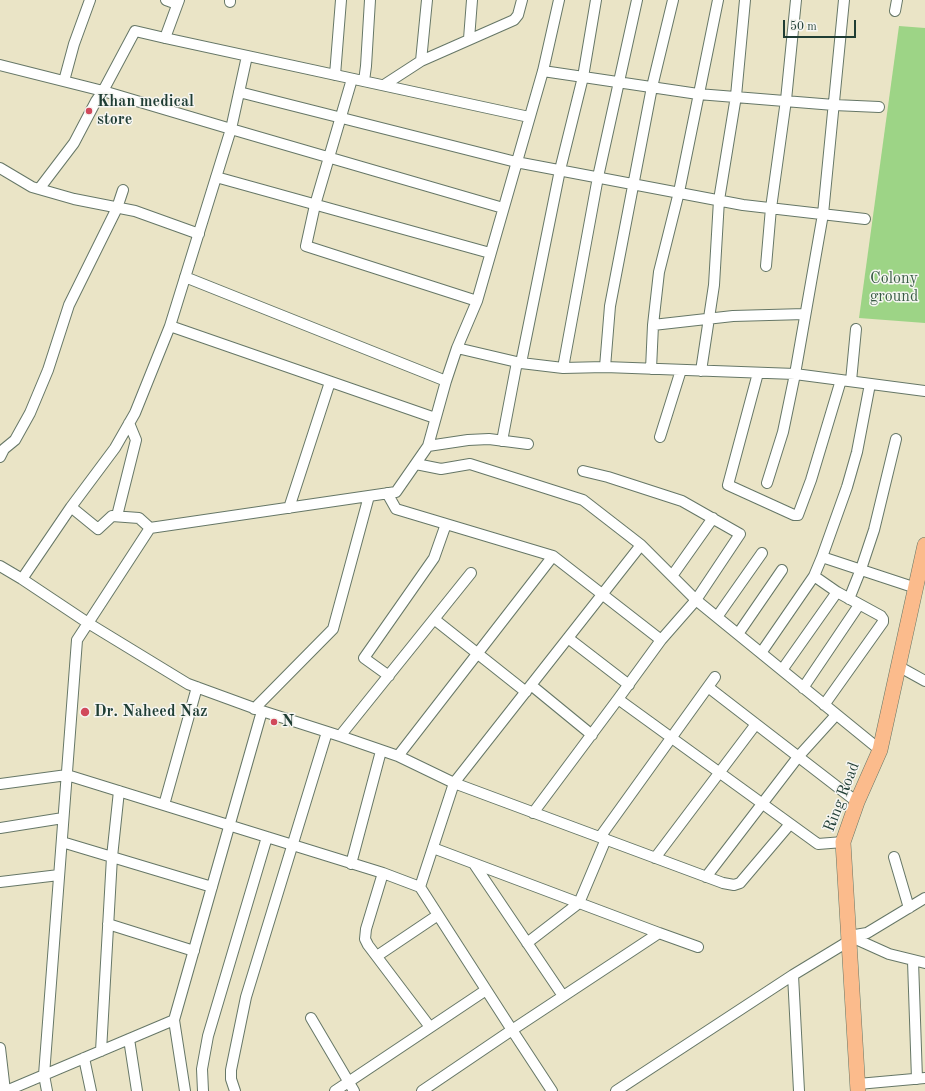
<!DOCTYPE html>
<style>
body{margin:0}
#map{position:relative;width:925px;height:1091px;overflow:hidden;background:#eae4c6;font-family:"Old Standard TT",serif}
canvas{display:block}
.scale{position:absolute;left:783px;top:20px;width:73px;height:18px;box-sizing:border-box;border:2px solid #1f3d34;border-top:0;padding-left:5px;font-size:12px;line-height:14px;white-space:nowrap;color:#1f3d34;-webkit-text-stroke:3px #f6f6f2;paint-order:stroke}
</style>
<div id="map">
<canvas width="925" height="1091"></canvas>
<div class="scale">50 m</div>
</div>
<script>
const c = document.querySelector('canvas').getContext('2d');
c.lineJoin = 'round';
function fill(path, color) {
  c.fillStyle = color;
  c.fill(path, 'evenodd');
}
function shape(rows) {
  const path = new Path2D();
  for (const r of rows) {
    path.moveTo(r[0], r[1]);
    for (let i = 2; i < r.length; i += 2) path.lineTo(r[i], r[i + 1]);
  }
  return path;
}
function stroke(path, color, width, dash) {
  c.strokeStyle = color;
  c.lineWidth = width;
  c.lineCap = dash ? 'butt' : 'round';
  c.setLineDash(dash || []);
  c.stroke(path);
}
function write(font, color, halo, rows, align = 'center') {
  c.font = font + ' "Old Standard TT",serif';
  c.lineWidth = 3;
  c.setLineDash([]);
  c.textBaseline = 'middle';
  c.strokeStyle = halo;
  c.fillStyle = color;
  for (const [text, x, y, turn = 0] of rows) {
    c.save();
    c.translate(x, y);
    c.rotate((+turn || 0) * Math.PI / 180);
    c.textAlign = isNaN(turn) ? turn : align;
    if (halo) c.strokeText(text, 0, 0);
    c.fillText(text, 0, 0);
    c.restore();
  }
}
const green = shape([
 [899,26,925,28,925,323,859,318]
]);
const minor = shape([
 [166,0,177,4],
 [230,2,230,0],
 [895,11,897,0],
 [165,38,179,0],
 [469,39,472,0],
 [421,61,427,0],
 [0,65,103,91,231,129,503,208],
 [543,71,698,94,834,105,879,107],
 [335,75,341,0],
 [352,79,315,205,306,246,477,301],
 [64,81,74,44,90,0],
 [364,81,366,66,370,0],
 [384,85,421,61,514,20,518,15,522,0],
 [239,92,516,162,743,205,865,219],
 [0,168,32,187,74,199,135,211,199,234],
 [216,177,490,253],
 [39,189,74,143,96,101,103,91,135,31,165,38,529,117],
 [766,266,771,208,786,100,796,0],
 [185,277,446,381],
 [653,325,733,316,805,314],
 [170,326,435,418],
 [457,348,477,301,543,71,559,0],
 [521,363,560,170,583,77,596,0],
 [605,367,610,306,652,87,673,0],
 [563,368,598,177,637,0],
 [651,369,653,325,659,272,679,192,718,0],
 [701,371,714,285,719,200,736,96,745,0],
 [758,373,728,485,794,515,798,515,811,480,841,380],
 [851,381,856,329],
 [660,437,681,370],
 [502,441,517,362],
 [428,446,468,440,489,439,528,444],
 [0,457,4,449,15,440,30,413,48,370,69,305,117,208,123,190],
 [416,464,441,469,470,464,583,500,641,545,696,600,880,750],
 [767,483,783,432,795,374,823,214,844,0],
 [387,493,396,509,553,556,661,640],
 [71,507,98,529,112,516,139,518,150,528],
 [289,508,330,382],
 [117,516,136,440,129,423],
 [822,557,916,588],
 [0,566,22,579,88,623,188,684,262,711,340,736,398,756,454,783,723,883,734,885,740,883,790,824],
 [672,576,713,518],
 [814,576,837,592,881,616,883,619,883,622,824,705],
 [22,579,71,507,115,448,135,413,170,326,231,129,247,56],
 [849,599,861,569,874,530,896,439],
 [717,617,762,553],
 [434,619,526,692],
 [738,634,782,570],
 [568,638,629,685],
 [761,653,814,576,822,557,847,487,857,452,870,384],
 [898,666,925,681],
 [782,670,837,592],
 [389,676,364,658,434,558,446,524],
 [531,685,592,735],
 [708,687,857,802],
 [803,688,859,605],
 [618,699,818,844,843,842],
 [254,709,333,629,369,496],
 [340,736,471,573],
 [398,756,553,556],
 [0,784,67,775,383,873,420,887,512,1030,552,1091],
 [164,805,197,687],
 [533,813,618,699,661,640,696,600,740,534,682,501,608,477,583,471],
 [0,828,63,818],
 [600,837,715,677],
 [62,842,212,887],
 [894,857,909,908],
 [655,858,756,724],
 [351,864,381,751],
 [474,864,563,996],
 [383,873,366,929,365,939,368,945,430,1027],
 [706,877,798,757,836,715],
 [0,882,59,875],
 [420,887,454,783,641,545],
 [108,924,194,951],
 [659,933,698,947],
 [849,936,867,933,925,898],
 [849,936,889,954,925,963],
 [527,943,579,903,606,839],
 [377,956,438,915],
 [913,961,917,1079],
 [793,975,799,1091],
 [311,1018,354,1091],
 [174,1020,185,1091],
 [129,1039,137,1091],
 [0,1048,5,1091],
 [101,1051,112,857,119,791],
 [84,1058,91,1091],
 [858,1084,925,1078],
 [6,1091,174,1020,262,711],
 [47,1091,44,1075,77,640,150,528,396,492,428,446,446,381,457,348,521,363,563,368,605,367,795,374,925,391],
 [203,1091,202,1069,208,1036,267,837],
 [235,1091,231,1079,231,1070,246,997,327,732],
 [335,1091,486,990],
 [422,1091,512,1030,659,933,433,848],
 [616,1091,793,975,849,941]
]);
const highway = shape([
 [858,1091,843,842,857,802,880,750,925,545]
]);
const markers = [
 [89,111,4,"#d1495b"],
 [85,712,5,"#d1495b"],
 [274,722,4,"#d1495b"]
];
const poiNames = [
 ["Khan medical",97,102],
 ["store",97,120],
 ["Dr. Naheed Naz",94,712],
 ["N",282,722]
];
const parkNames = [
 ["Colony",894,279],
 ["ground",894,297]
];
const streetNames = [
 ["Ring Road",842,797,-69]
];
fill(green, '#9dd486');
stroke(minor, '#667767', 12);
stroke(highway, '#667767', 16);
stroke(minor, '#fff', 10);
stroke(highway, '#fbbb8c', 15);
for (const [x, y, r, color] of markers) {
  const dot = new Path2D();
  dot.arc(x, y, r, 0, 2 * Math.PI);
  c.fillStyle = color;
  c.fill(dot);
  stroke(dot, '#f6f6f2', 1.5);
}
write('bold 16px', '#1f3d34', '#f6f6f2', poiNames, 'left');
write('16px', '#385b44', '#f6f6f2', parkNames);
write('16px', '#1f3d34', '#f6f6f2', streetNames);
</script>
